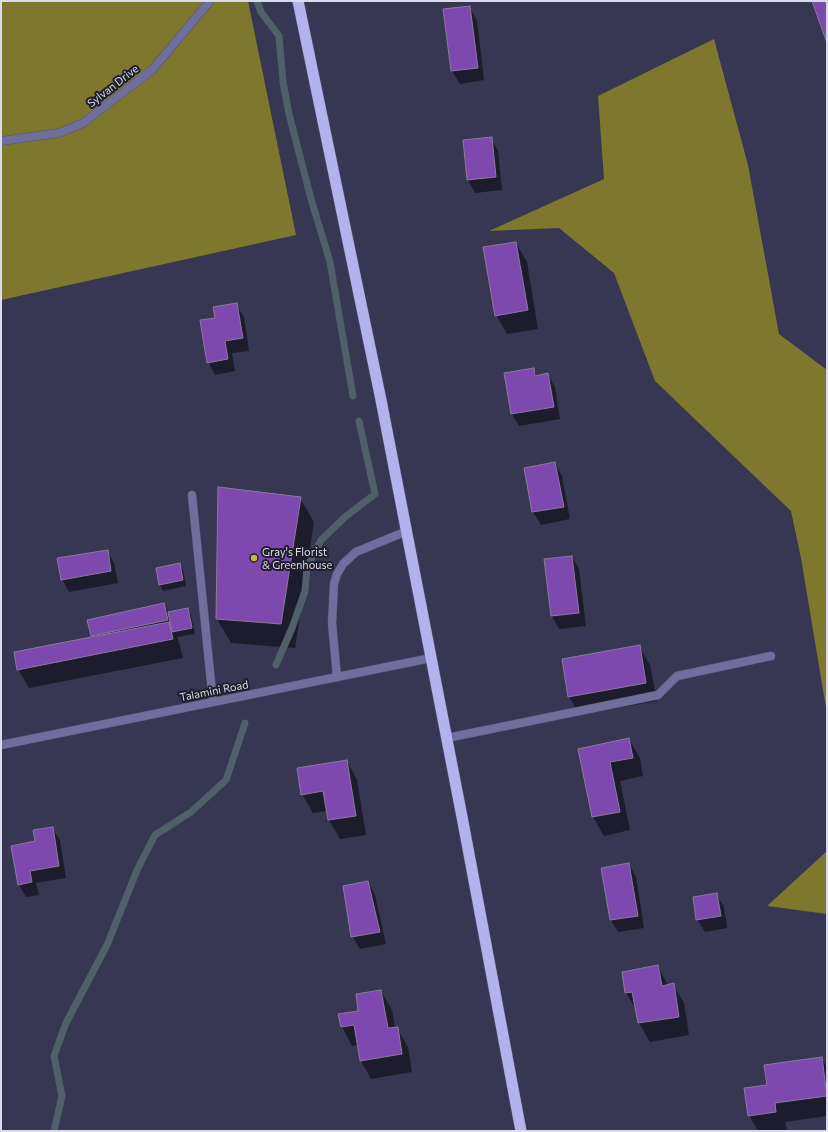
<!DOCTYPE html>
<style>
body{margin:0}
#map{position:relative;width:828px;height:1132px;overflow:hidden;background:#373653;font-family:Commissioner,sans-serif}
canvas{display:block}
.frame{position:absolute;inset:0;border:2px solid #dbdbee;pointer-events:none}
</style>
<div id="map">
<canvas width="828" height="1132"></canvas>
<div class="frame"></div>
</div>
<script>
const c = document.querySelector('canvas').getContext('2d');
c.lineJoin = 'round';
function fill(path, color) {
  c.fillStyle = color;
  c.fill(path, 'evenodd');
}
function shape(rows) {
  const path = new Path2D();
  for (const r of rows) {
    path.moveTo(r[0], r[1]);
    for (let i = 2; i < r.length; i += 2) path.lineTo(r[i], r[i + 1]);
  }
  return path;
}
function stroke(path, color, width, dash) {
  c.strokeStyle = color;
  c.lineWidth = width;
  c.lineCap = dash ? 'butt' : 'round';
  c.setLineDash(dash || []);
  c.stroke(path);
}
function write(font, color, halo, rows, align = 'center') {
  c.font = font + ' Commissioner,sans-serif';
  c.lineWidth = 4;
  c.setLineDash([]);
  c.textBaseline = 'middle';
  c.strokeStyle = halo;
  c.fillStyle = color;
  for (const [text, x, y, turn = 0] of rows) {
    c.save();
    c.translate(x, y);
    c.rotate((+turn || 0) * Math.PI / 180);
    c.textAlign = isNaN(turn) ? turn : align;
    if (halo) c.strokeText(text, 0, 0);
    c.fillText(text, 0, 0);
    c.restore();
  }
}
const forest = shape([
 [1,1,248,1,296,235,1,300],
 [714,39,748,165,779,334,827,370,827,714,801,558,791,511,655,381,614,273,559,228,489,231,604,179,598,96],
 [827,851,827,914,767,906]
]);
const shadow = shape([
 [469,7,477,20,484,80,460,84,452,71,445,10],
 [491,138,498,151,502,190,475,193,468,180,464,141],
 [516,243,527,262,538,329,507,334,496,315],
 [236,304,244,317,249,351,232,353,235,371,215,375,208,362,216,319],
 [533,369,537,376,548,375,555,387,560,419,519,426,512,414],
 [555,463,562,476,570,519,541,525,533,512,525,469],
 [300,498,314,522,295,648,231,643,217,619],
 [107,551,114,563,118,583,69,592,62,579],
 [572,557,579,569,586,626,559,629,552,616,545,560],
 [179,564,183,570,186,586,163,591,160,585],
 [164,605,169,613,188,609,191,615,195,634,177,637,179,642,183,658,29,688,18,669,93,638,88,621],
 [639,646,650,665,657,701,580,715,569,697],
 [629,739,640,758,643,776,620,781,630,830,604,836,593,817,580,750],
 [347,761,357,780,366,835,340,839,329,820,327,811,313,813,302,794],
 [52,828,60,840,66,878,36,883,39,895,26,897,19,885,12,847,36,842],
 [629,864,636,877,644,928,618,932,611,920],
 [368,882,375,895,386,944,360,949,352,936],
 [716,894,724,907,727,928,705,932,697,919],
 [658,967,668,985,673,984,684,1003,689,1035,650,1042,639,1023,637,1011,626,993],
 [381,991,392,1010,395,1028,397,1028,408,1047,412,1072,371,1079,361,1061,358,1045,352,1046,342,1027,339,1015,359,1012],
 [822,1058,827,1068,827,1116,785,1122,787,1130,758,1131,749,1115,768,1086]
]);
const stream = shape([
 [257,1,261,12,279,36,283,82,289,114,311,199,330,262,353,396],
 [276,665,292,628,305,591,307,567,321,540,345,517,375,494,359,421],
 [54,1131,62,1096,54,1056,66,1023,107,945,138,868,155,835,191,812,226,780,245,723]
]);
const building = shape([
 [812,1,827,1,827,43,812,1],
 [470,6,478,68,451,71,443,9,470,6],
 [492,137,496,177,467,180,463,140,492,137],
 [516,242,528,310,495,316,483,247,516,242],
 [237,303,243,338,225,341,228,359,207,363,200,320,215,318,213,307,237,303],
 [534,368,535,376,548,373,554,407,511,414,504,373,534,368],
 [555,462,564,507,532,512,524,468,555,462],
 [218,487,301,497,281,624,216,619,218,487],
 [108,550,111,571,61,580,57,558,108,550],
 [572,556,579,613,551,616,544,559,572,556],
 [180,563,183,580,159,585,156,568,180,563],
 [164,603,168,620,91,636,87,620,164,603],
 [188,608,192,628,172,632,168,612,188,608],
 [169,622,173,639,17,670,14,652,169,622],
 [640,645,646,683,568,697,562,659,640,645],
 [629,738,633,758,610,762,620,812,592,817,578,749,629,738],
 [347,760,356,816,328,820,323,791,301,795,297,768,347,760],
 [53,827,59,866,30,871,32,882,18,885,11,846,35,841,33,830,53,827],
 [629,863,638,916,610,920,601,868,629,863],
 [368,881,380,932,351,937,343,886,368,881],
 [717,893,721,916,696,920,693,897,717,893],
 [658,965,662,986,674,983,679,1017,638,1023,632,992,625,993,622,972,658,965],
 [381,990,388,1028,398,1027,402,1054,360,1061,354,1025,341,1027,338,1014,358,1011,356,994,381,990],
 [822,1057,827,1096,775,1103,776,1112,748,1116,744,1088,767,1085,764,1065,822,1057]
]);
const service = shape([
 [192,495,213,702],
 [337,677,332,623,334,584,337,574,343,564,356,552,407,531],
 [447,738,658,695,677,676,771,656]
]);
const minor = shape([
 [1,141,59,133,83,123,152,70,210,1]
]);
const tertiary = shape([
 [1,745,431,658]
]);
const trunk = shape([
 [298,1,381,400,463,822,521,1131]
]);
const markers = [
 [254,558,4,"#c5bc3d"]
];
const streetNames = [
 ["Sylvan Drive",113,86,-38],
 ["Talamini Road",214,691,-11]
];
const poiNames = [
 ["Gray's Florist",262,552],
 ["& Greenhouse",262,565]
];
fill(forest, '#7d782d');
fill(shadow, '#0007');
stroke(stream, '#505f6a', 7);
fill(building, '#7e49af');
stroke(building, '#8a7b9b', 1);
stroke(service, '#55546f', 9);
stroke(minor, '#55546f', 9);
stroke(tertiary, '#55546f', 9);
stroke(trunk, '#55546f', 12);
stroke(service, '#706e9d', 8);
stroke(minor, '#706e9d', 8);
stroke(tertiary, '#706e9d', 8);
stroke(trunk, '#b3b1ee', 11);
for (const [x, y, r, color] of markers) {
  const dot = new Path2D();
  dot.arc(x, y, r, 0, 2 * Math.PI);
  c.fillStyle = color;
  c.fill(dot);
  stroke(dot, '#1f1f2c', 1.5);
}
write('11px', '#dbdbee', '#1f1f2c', streetNames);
write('11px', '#dbdbee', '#1f1f2c', poiNames, 'left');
</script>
